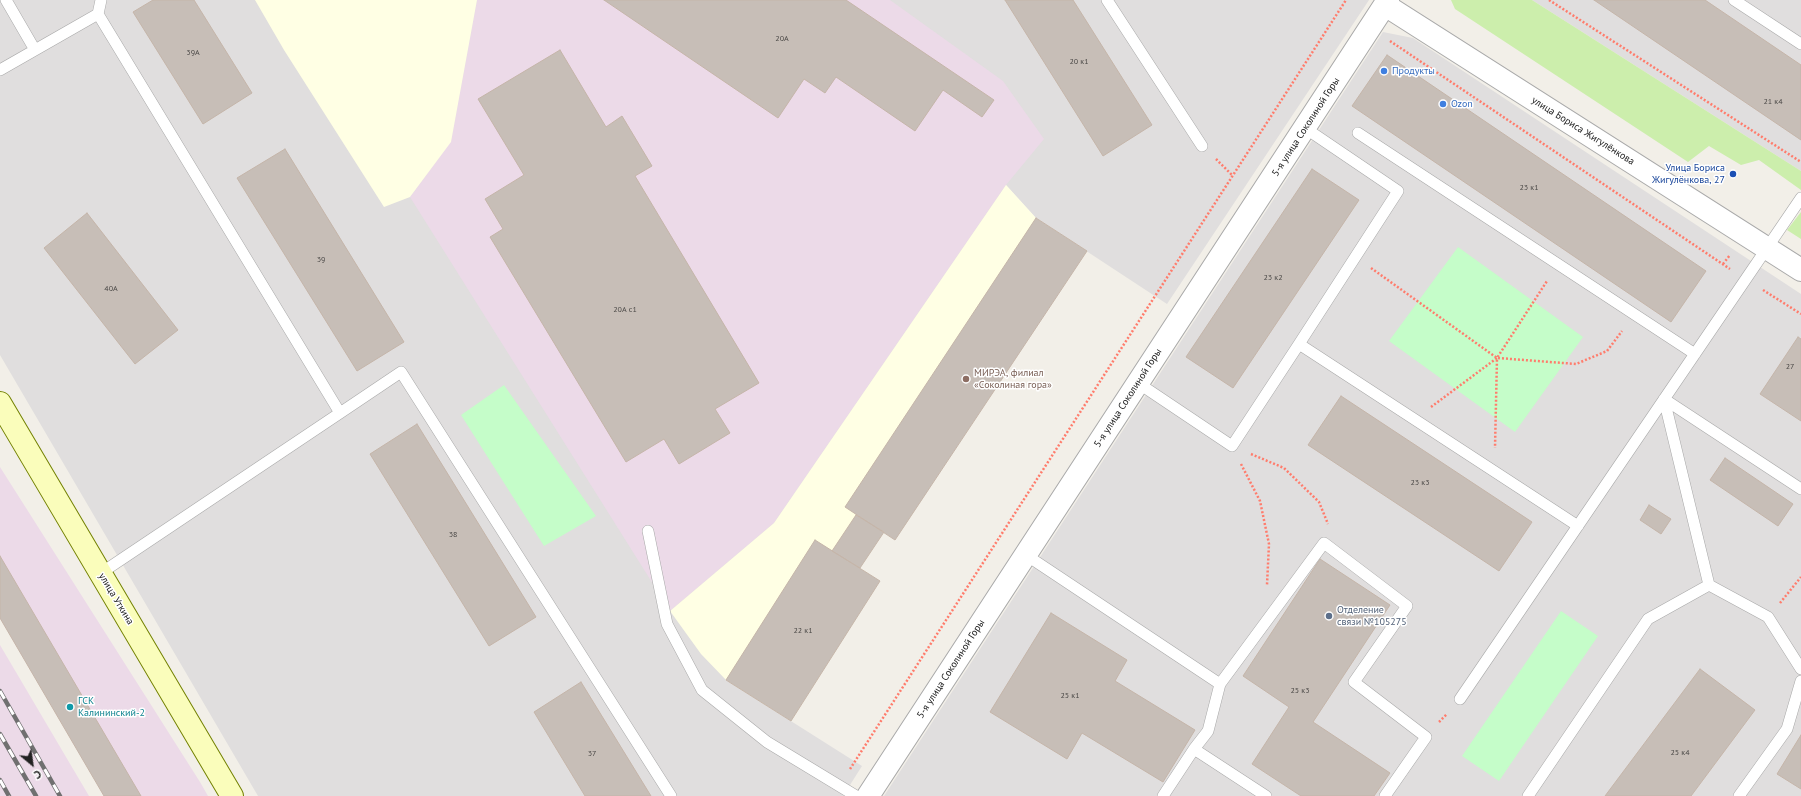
<!DOCTYPE html>
<meta charset="utf-8">
<style>
body{margin:0}
#map{position:relative;width:1801px;height:796px;overflow:hidden;background:#f2efe8;font-family:"PT Sans",sans-serif}
canvas{display:block}
.north{position:absolute;left:12px;top:744px;width:40px;height:40px;-webkit-text-stroke:3px #fff;paint-order:stroke;rotate:151deg;font-size:11px;font-weight:700;line-height:16px;text-align:center;color:#222}
.north::after{content:'';display:block;margin:auto;width:14px;height:18px;background:#222;clip-path:polygon(50% 0,100% 100%,50% 72%,0 100%)}
</style>
<div id="map">
<canvas width="1801" height="796"></canvas>
<div class="north">С</div>
</div>
<script>
const c = document.querySelector('canvas').getContext('2d');
c.lineJoin = 'round';
function fill(path, color) {
  c.fillStyle = color;
  c.fill(path, 'evenodd');
}
function shape(rows) {
  const path = new Path2D();
  for (const r of rows) {
    path.moveTo(r[0], r[1]);
    for (let i = 2; i < r.length; i += 2) path.lineTo(r[i], r[i + 1]);
  }
  return path;
}
function stroke(path, color, width, dash) {
  c.strokeStyle = color;
  c.lineWidth = width;
  c.lineCap = dash ? 'butt' : 'round';
  c.setLineDash(dash || []);
  c.stroke(path);
}
function write(font, color, halo, rows, align = 'center') {
  c.font = font + ' "PT Sans",sans-serif';
  c.lineWidth = 3;
  c.setLineDash([]);
  c.textBaseline = 'middle';
  c.strokeStyle = halo;
  c.fillStyle = color;
  for (const [text, x, y, turn = 0] of rows) {
    c.save();
    c.translate(x, y);
    c.rotate((+turn || 0) * Math.PI / 180);
    c.textAlign = isNaN(turn) ? turn : align;
    if (halo) c.strokeText(text, 0, 0);
    c.fillText(text, 0, 0);
    c.restore();
  }
}
const residential = shape([
 [0,0,1369,0,1167,304,1036,218,1006,185,726,680,862,766,843,796,258,796,0,355],
 [1532,0,1801,0,1801,171],
 [1383,32,1413,38,1801,294,1801,796,884,796]
]);
const industrial = shape([
 [477,0,890,0,1003,81,1044,139,1006,185,774,523,670,611,410,197,451,141],
 [0,467,200,782,208,796,104,796,0,618],
 [0,645,89,796,0,796]
]);
const education = shape([
 [255,0,477,0,451,142,410,197,384,207,284,50],
 [1006,185,1036,218,1087,251,883,532,860,568,880,581,791,721,726,680,701,654,670,611,774,523]
]);
const grass = shape([
 [1451,0,1532,0,1801,171,1801,190,1759,160,1741,165,1709,146,1688,162,1455,9],
 [1801,212,1801,239,1787,230]
]);
const park = shape([
 [1458,247,1583,337,1515,432,1389,341],
 [504,385,596,516,544,546,461,415],
 [1561,611,1598,636,1499,781,1462,756]
]);
const building = shape([
 [153,0,194,0,252,93,203,124,133,12,153,0],
 [604,0,846,0,994,100,982,117,943,90,915,131,836,77,825,93,804,79,778,118,604,0],
 [1005,0,1073,0,1152,125,1103,156,1005,0],
 [1594,0,1705,0,1801,65,1801,140,1594,0],
 [560,50,606,127,622,116,652,166,635,176,759,383,715,409,730,433,679,464,664,439,626,462,490,237,503,229,485,199,524,175,478,99,560,50],
 [1387,55,1706,271,1671,322,1352,106,1387,55],
 [285,149,404,342,357,371,237,178,285,149],
 [1312,169,1359,200,1233,388,1186,357,1312,169],
 [87,213,178,330,135,364,44,248,87,213],
 [1036,218,1087,251,895,540,845,507,1036,218],
 [1798,337,1801,339,1801,421,1760,394,1798,337],
 [1341,396,1532,522,1499,571,1308,445,1341,396],
 [417,424,536,617,489,646,370,454,417,424],
 [1725,458,1793,504,1778,526,1710,480,1725,458],
 [1649,505,1671,519,1661,534,1640,520,1649,505],
 [856,515,884,532,860,568,832,551,856,515],
 [815,540,880,581,791,721,726,680,815,540],
 [0,556,141,796,104,796,0,618,0,556],
 [1320,559,1390,605,1313,722,1390,773,1374,796,1301,796,1252,764,1289,707,1243,676,1320,559],
 [1051,613,1127,660,1115,681,1195,730,1163,782,1082,733,1067,759,990,712,1051,613],
 [1700,669,1755,710,1691,796,1605,796,1700,669],
 [581,682,651,796,585,796,534,712,581,682],
 [1801,735,1801,789,1777,774,1801,735]
]);
const path = shape([
 [1549,0,1801,162],
 [1390,41,1730,269],
 [1216,159,1232,175],
 [1723,264,1730,255],
 [1371,268,1497,358,1547,281],
 [1763,290,1801,314],
 [1498,358,1576,364,1607,351,1622,331],
 [1431,407,1497,358,1495,448],
 [1251,454,1284,468,1319,502,1328,524],
 [1241,464,1260,501,1269,544,1267,585],
 [1780,603,1801,577],
 [1439,722,1447,714],
 [850,769,1346,0]
]);
const lane = shape([
 [6,0,35,50],
 [1107,0,1202,146],
 [1734,0,1801,44],
 [98,14,340,413,401,372,671,796],
 [0,70,98,14,101,0],
 [1358,133,1695,354],
 [1299,344,1578,526],
 [1138,383,1232,446,1299,344,1398,191,1305,128],
 [1664,399,1709,585,1768,617,1801,669],
 [1664,399,1801,489],
 [648,531,667,624,702,690,767,742,856,796],
 [1026,555,1220,684,1208,731,1194,749],
 [101,573,340,413],
 [1220,684,1324,543,1407,606,1354,682,1426,737,1385,796],
 [1460,699,1801,198],
 [1163,796,1194,749,1266,796],
 [1528,796,1648,619,1709,585],
 [1739,796,1787,729,1801,681]
]);
const street = shape([
 [1385,5,1801,270],
 [868,796,1388,0]
]);
const secondary = shape([
 [0,403,232,796]
]);
const rail = shape([
 [0,691,60,796],
 [0,734,36,796],
 [0,780,9,796]
]);
const markers = [
 [1384,71,4,"#3f7fe0"],
 [1443,104,4,"#3f7fe0"],
 [1733,174,4,"#1a4fb4"],
 [966,379,4,"#8d6e63"],
 [1329,616,4,"#5c6f8a"],
 [70,707,4,"#0f9aa8"]
];
const numberNames = [
 ["20А",782,39],
 ["39А",193,53],
 ["20 к1",1079,62],
 ["21 к4",1773,102],
 ["23 к1",1529,188],
 ["39",321,260],
 ["23 к2",1273,278],
 ["40А",111,289],
 ["20А с1",625,310],
 ["27",1790,367],
 ["23 к3",1420,483],
 ["38",453,535],
 ["22 к1",803,631],
 ["25 к3",1300,691],
 ["25 к1",1070,696],
 ["25 к4",1680,753],
 ["37",592,754]
];
const shopNames = [
 ["Продукты",1392,71],
 ["Ozon",1451,104]
];
const streetNames = [
 ["5-я улица Соколиной Горы",1306,127,-57],
 ["улица Бориса Жигулёнкова",1583,131,32],
 ["5-я улица Соколиной Горы",1128,398,-57],
 ["улица Уткина",116,599,59],
 ["5-я улица Соколиной Горы",951,669,-57]
];
const transitNames = [
 ["Улица Бориса",1725,168],
 ["Жигулёнкова, 27",1725,180]
];
const educationNames = [
 ["МИРЭА, филиал",974,373],
 ["«Соколиная гора»",974,385]
];
const serviceNames = [
 ["Отделение",1337,610],
 ["связи №105275",1337,622]
];
const cultureNames = [
 ["ГСК",78,701],
 ["Калининский-2",78,713]
];
fill(residential, '#e0dede');
fill(industrial, '#ecdae8');
fill(education, '#ffffe4');
fill(grass, '#cceeac');
fill(park, '#c5fdc9');
fill(building, '#c7beb7');
stroke(building, '#c5b5a9', 1);
stroke(lane, '#a9a9a9', 12);
stroke(street, '#a9a9a9', 24);
stroke(secondary, '#738100', 24);
stroke(path, '#ff7c6c', 2.5, [2, 2]);
stroke(lane, '#fff', 11);
stroke(street, '#fff', 22);
stroke(secondary, '#fafdbb', 22);
stroke(rail, '#707070', 4.5);
stroke(rail, '#fff', 3, [9]);
for (const [x, y, r, color] of markers) {
  const dot = new Path2D();
  dot.arc(x, y, r, 0, 2 * Math.PI);
  c.fillStyle = color;
  c.fill(dot);
  stroke(dot, '#fff', 1.5);
}
write('8px', '#4b4947', null, numberNames);
write('10px', '#366cbe', '#fff', shopNames, 'left');
write('10px', '#222', '#fff', streetNames);
write('10px', '#164399', '#fff', transitNames, 'right');
write('10px', '#785e54', '#fff', educationNames, 'left');
write('10px', '#4e5e75', '#fff', serviceNames, 'left');
write('10px', '#0d838f', '#fff', cultureNames, 'left');
</script>
